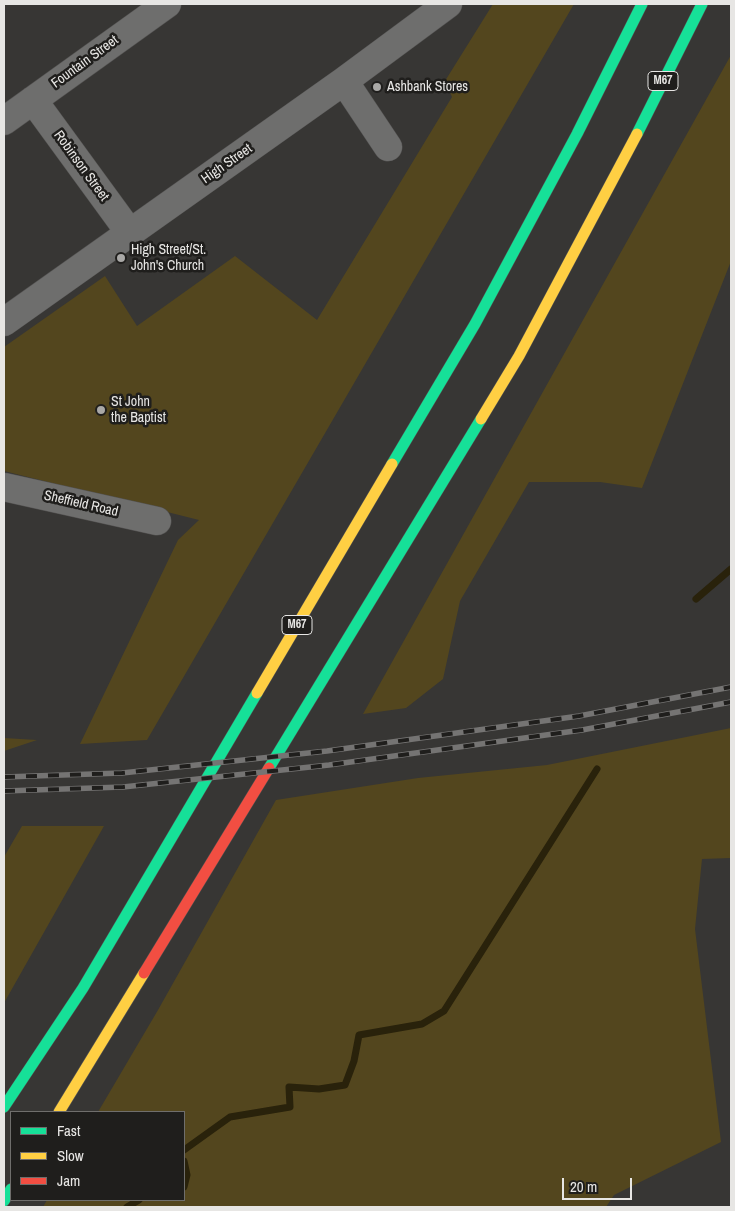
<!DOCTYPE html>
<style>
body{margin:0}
#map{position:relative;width:735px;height:1211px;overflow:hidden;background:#373634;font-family:"Archivo Narrow",sans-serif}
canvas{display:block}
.frame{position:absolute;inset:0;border:5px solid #e7e6e4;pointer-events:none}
.legend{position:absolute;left:10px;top:1111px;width:175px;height:90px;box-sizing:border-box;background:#1f1e1c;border:1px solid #6f6e6c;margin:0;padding:6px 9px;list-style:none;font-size:15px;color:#e7e6e4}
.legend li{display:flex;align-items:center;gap:10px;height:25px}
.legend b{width:25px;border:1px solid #6f6e6c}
.scale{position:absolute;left:562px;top:1178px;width:70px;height:22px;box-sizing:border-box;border:2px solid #e7e6e4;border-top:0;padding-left:6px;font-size:15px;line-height:18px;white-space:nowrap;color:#e7e6e4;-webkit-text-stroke:4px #1f1e1c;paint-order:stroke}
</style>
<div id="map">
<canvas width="735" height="1211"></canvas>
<div class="frame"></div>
<ul class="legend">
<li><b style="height:6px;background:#16e098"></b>Fast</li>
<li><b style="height:6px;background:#ffcf43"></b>Slow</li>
<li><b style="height:6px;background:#f24e42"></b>Jam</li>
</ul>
<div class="scale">20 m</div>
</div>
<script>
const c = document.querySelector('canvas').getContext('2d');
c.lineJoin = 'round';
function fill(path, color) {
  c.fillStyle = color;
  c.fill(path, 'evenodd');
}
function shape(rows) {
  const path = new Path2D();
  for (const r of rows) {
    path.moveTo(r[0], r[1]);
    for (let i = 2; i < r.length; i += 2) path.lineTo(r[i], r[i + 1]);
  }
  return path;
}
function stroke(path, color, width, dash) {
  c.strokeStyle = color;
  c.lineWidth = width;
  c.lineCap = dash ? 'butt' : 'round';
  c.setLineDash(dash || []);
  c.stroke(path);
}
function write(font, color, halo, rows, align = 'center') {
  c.font = font + ' "Archivo Narrow",sans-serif';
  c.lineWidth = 5;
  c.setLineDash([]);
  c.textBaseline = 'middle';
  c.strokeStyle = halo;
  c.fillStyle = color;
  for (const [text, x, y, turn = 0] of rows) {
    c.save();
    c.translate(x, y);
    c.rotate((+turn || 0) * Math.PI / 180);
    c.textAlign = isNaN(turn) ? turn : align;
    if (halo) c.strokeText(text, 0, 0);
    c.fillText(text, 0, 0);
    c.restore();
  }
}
const green = shape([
 [493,4,574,4,147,740,80,744,178,540,199,520,4,471,4,347,105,276,137,326,235,256,317,320,452,97,445,81],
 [731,55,731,261,642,488,600,482,529,482,460,601,443,679,406,708,363,714],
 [731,728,731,858,702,859,695,929,721,1142,614,1195,606,1207,43,1207,47,1200,184,1200,184,1112,98,1112,158,1010,276,800,418,778,547,765],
 [4,738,37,740,4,751],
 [22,826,104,826,4,1003,4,857]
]);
const stream = shape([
 [696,599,731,569],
 [184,1150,230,1117,290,1107,289,1087,319,1089,345,1085,354,1061,359,1035,422,1024,444,1011,597,769],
 [184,1161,187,1175,184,1187],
 [127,1207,139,1200]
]);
const street = shape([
 [344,81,388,147],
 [33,100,130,233],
 [4,121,167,4],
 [4,322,344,81,448,4],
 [4,487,157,521]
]);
const fast = shape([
 [637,134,702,4],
 [392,464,475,324,577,134,642,4],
 [269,768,481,419],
 [4,1107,83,988,257,693],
 [4,1201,11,1189]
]);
const slow = shape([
 [481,419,519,356,637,134],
 [257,693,392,464],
 [59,1112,144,973]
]);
const jam = shape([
 [144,973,269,768]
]);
const rail = shape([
 [4,777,122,773,327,751,579,716,731,687],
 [4,791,123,787,329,765,582,730,731,702]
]);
const markers = [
 [377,87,5,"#a9a8a6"],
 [121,258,5,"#a9a8a6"],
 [101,410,5,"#a9a8a6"]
];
const shields = [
 [663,81,30],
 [297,625,30]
];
const shieldNames = [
 ["M67",663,81],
 ["M67",297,625]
];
const streetNames = [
 ["Fountain Street",85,62,-36],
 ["High Street",227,164,-35],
 ["Robinson Street",81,166,54],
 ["Sheffield Road",81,504,13]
];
const poiNames = [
 ["Ashbank Stores",387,87],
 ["High Street/St.",131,250],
 ["John's Church",131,266],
 ["St John",111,402],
 ["the Baptist",111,418]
];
fill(green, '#53461e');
stroke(stream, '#29220b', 7);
stroke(street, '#535251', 29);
stroke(fast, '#535251', 12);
stroke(slow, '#535251', 12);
stroke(jam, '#535251', 12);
stroke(street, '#6e6e6d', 28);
stroke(fast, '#16e098', 11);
stroke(slow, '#ffcf43', 11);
stroke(jam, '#f24e42', 11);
stroke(rail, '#757473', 5.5);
stroke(rail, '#1f1e1c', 4, [11]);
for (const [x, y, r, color] of markers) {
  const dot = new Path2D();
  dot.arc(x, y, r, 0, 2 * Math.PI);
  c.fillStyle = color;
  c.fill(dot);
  stroke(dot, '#1f1e1c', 2);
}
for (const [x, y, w] of shields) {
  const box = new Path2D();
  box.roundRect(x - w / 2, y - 9.5, w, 19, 4);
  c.fillStyle = '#1f1e1c';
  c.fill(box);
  stroke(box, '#e7e6e4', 1);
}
write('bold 12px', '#e7e6e4', null, shieldNames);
write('14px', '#e7e6e4', '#1f1e1c', streetNames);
write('14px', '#e7e6e4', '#1f1e1c', poiNames, 'left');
</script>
